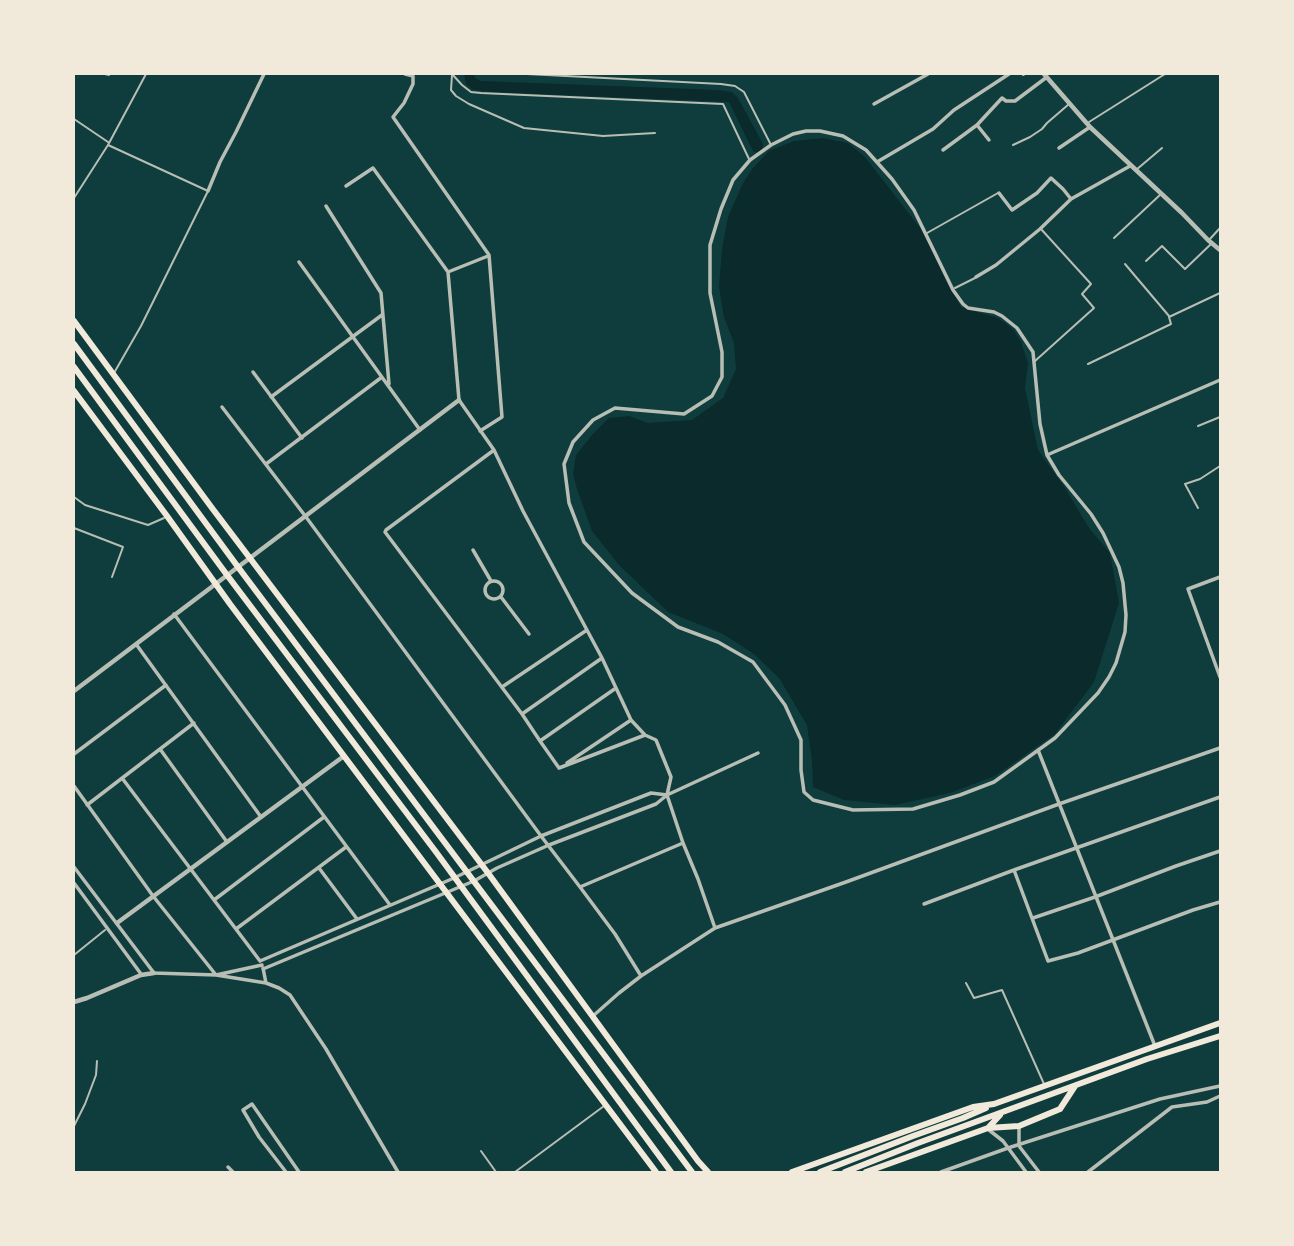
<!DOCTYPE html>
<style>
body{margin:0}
#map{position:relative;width:1294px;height:1246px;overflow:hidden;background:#0f3d3e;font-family:Raleway,sans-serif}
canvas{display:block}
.frame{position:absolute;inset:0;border:75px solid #f1e9da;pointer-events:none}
</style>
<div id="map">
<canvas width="1294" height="1246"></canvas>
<div class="frame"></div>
</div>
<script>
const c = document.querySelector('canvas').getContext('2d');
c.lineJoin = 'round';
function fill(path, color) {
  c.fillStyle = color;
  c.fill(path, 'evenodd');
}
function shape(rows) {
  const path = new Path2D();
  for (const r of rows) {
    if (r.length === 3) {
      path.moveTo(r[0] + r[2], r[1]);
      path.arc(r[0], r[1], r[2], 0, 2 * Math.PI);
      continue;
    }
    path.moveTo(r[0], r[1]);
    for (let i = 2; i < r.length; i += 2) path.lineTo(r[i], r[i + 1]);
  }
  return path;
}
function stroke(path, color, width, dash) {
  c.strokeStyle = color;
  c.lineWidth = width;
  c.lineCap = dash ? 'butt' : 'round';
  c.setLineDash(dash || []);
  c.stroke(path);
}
const water = shape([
 [464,74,474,74,475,78,481,81,719,90,732,92,738,98,763,144,762,151,759,153,753,151,729,102,490,92,473,90,466,84],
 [823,138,848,143,865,157,921,229,961,307,998,318,1013,329,1021,342,1028,363,1025,388,1038,450,1065,488,1089,528,1110,553,1119,603,1094,682,1055,734,995,776,950,793,895,805,844,800,813,787,812,761,807,725,779,678,754,654,723,634,668,612,619,565,592,531,577,489,573,474,576,455,592,435,609,418,629,416,648,423,692,420,723,398,736,369,734,343,724,317,719,287,722,249,728,217,743,183,753,168,769,151,794,141]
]);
const service = shape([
 [105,74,109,75],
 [452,74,462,85,471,92,481,93,723,104,749,159],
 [527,74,721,84,735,86,744,92,771,145],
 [452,75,451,90,456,96,469,104,524,128,603,136,655,133],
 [1023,75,1025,74],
 [74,119,108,142],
 [1089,122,1165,74],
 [108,145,208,191,141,326,114,373],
 [1013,145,1030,137,1042,129,1047,123,1069,104],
 [1136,170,1162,148],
 [74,198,108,145,146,74],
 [927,233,998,193],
 [1114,238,1161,194],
 [1209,240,1220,228],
 [1146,261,1162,246,1185,269,1211,244],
 [1125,264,1169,316],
 [955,288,975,278],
 [1035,361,1094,308,1082,294,1091,284,1041,229],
 [1088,364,1171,324,1169,317,1220,293],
 [1198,426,1220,417],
 [74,497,85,505,148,525,164,518],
 [1198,508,1185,484,1200,479,1220,466],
 [74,528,123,547,112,577],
 [74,955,105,930],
 [966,983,974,998,1002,990,1044,1084],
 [74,1126,85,1104,96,1075,97,1061],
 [481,1151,496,1172],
 [515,1172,604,1106]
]);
const minor = shape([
 [405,74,413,76,413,84,404,103,393,117,489,255,502,417,480,431],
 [874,104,928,74],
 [977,125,989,140],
 [806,131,820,131,843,136,866,150,892,179,914,210,953,290,963,304,968,308,994,312,1002,316,1017,328,1033,352,1040,424,1047,455,1059,475,1091,514,1103,533,1119,567,1123,583,1126,615,1125,632,1116,663,1109,677,1098,693,1055,738,994,782,960,795,913,809,853,810,813,800,804,792,801,770,801,740,785,705,753,662,718,642,678,627,632,593,584,542,569,503,564,464,573,442,593,420,615,408,684,414,712,396,722,377,722,352,710,293,710,245,721,209,733,180,750,160,771,145,793,134,806,131],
 [1059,148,1090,127],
 [943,150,977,125,1002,98,1006,101,1015,101,1047,77],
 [877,162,933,129,954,110,1009,74],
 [346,186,373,168,448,272,459,400,494,450,523,511,602,658,631,720,645,735,656,740,671,777,667,795,683,843,698,879,715,928],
 [208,191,220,162,236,132,264,74],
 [999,193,1012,210,1037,193,1051,178,1063,189,1071,199],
 [326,206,381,293,389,384],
 [299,262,420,430],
 [448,272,488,256],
 [976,277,996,265,1040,229,1071,199,1130,166],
 [253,372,302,438],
 [271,397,382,315],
 [222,407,306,517,541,836,580,887,615,934,641,976],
 [494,450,386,530,385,532,522,714],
 [1047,455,1220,380],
 [266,464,382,377],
 [473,550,491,581],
 [1220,577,1188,589,1220,677],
 [494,590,9],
 [501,597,529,634],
 [174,614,390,905],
 [136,644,261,817],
 [502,687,587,630],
 [540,741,522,714,602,658],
 [160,749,227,842],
 [1038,750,1155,1046],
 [74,754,166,685],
 [567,763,631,720],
 [559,768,540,741,616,688],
 [559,768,645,735],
 [122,778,260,961],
 [74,786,153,896,216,975,262,965],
 [87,805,194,723],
 [74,867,154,973,216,975,266,983,279,988,290,995,326,1049,398,1172],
 [319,868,357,919],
 [1014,870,1048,961,1078,953,1193,910,1220,902],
 [74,883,141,974],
 [580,887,683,843],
 [214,900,324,817],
 [924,904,1014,870,1220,797],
 [1033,918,1095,897,1176,866,1220,851],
 [236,929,346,847],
 [260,961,454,878,541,836,651,793,667,795],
 [263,968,266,983],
 [263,969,474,881,497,868,549,845,656,804,667,795,758,753],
 [593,1016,619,993,641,976,715,928,846,882,1059,804,1220,748],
 [1019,1126,1019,1146,1039,1172],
 [989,1130,1003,1141,1026,1172],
 [228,1167,233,1172],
 [286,1172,259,1137,243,1110,252,1104,299,1172],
 [941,1172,1008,1148,1160,1099,1220,1086],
 [1088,1172,1172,1107,1207,1102,1220,1096]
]);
const tertiary = shape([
 [1044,74,1090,127,1182,213,1208,240,1220,250],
 [74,691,459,400],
 [117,923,344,756],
 [74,1002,87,998,141,975,154,973]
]);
const primary = shape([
 [74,321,212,508,488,873,698,1161,708,1172],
 [74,344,238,567,692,1172],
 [74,367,227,575,436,852,671,1172],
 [74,391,167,516,230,604,656,1172]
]);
const trunk = shape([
 [988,1128,1019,1126,1060,1109,1075,1086],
 [792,1172,973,1107,994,1104,1220,1023],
 [820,1172,913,1136,963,1118,986,1108],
 [845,1172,918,1143,1147,1059,1220,1036],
 [866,1172,988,1128,1000,1115]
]);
fill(water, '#0a2a2b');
stroke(service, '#b8beb3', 2);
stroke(minor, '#b8beb3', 3.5);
stroke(tertiary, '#b8beb3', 4.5);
stroke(primary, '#f1e9da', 6);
stroke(trunk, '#f1e9da', 6);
</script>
